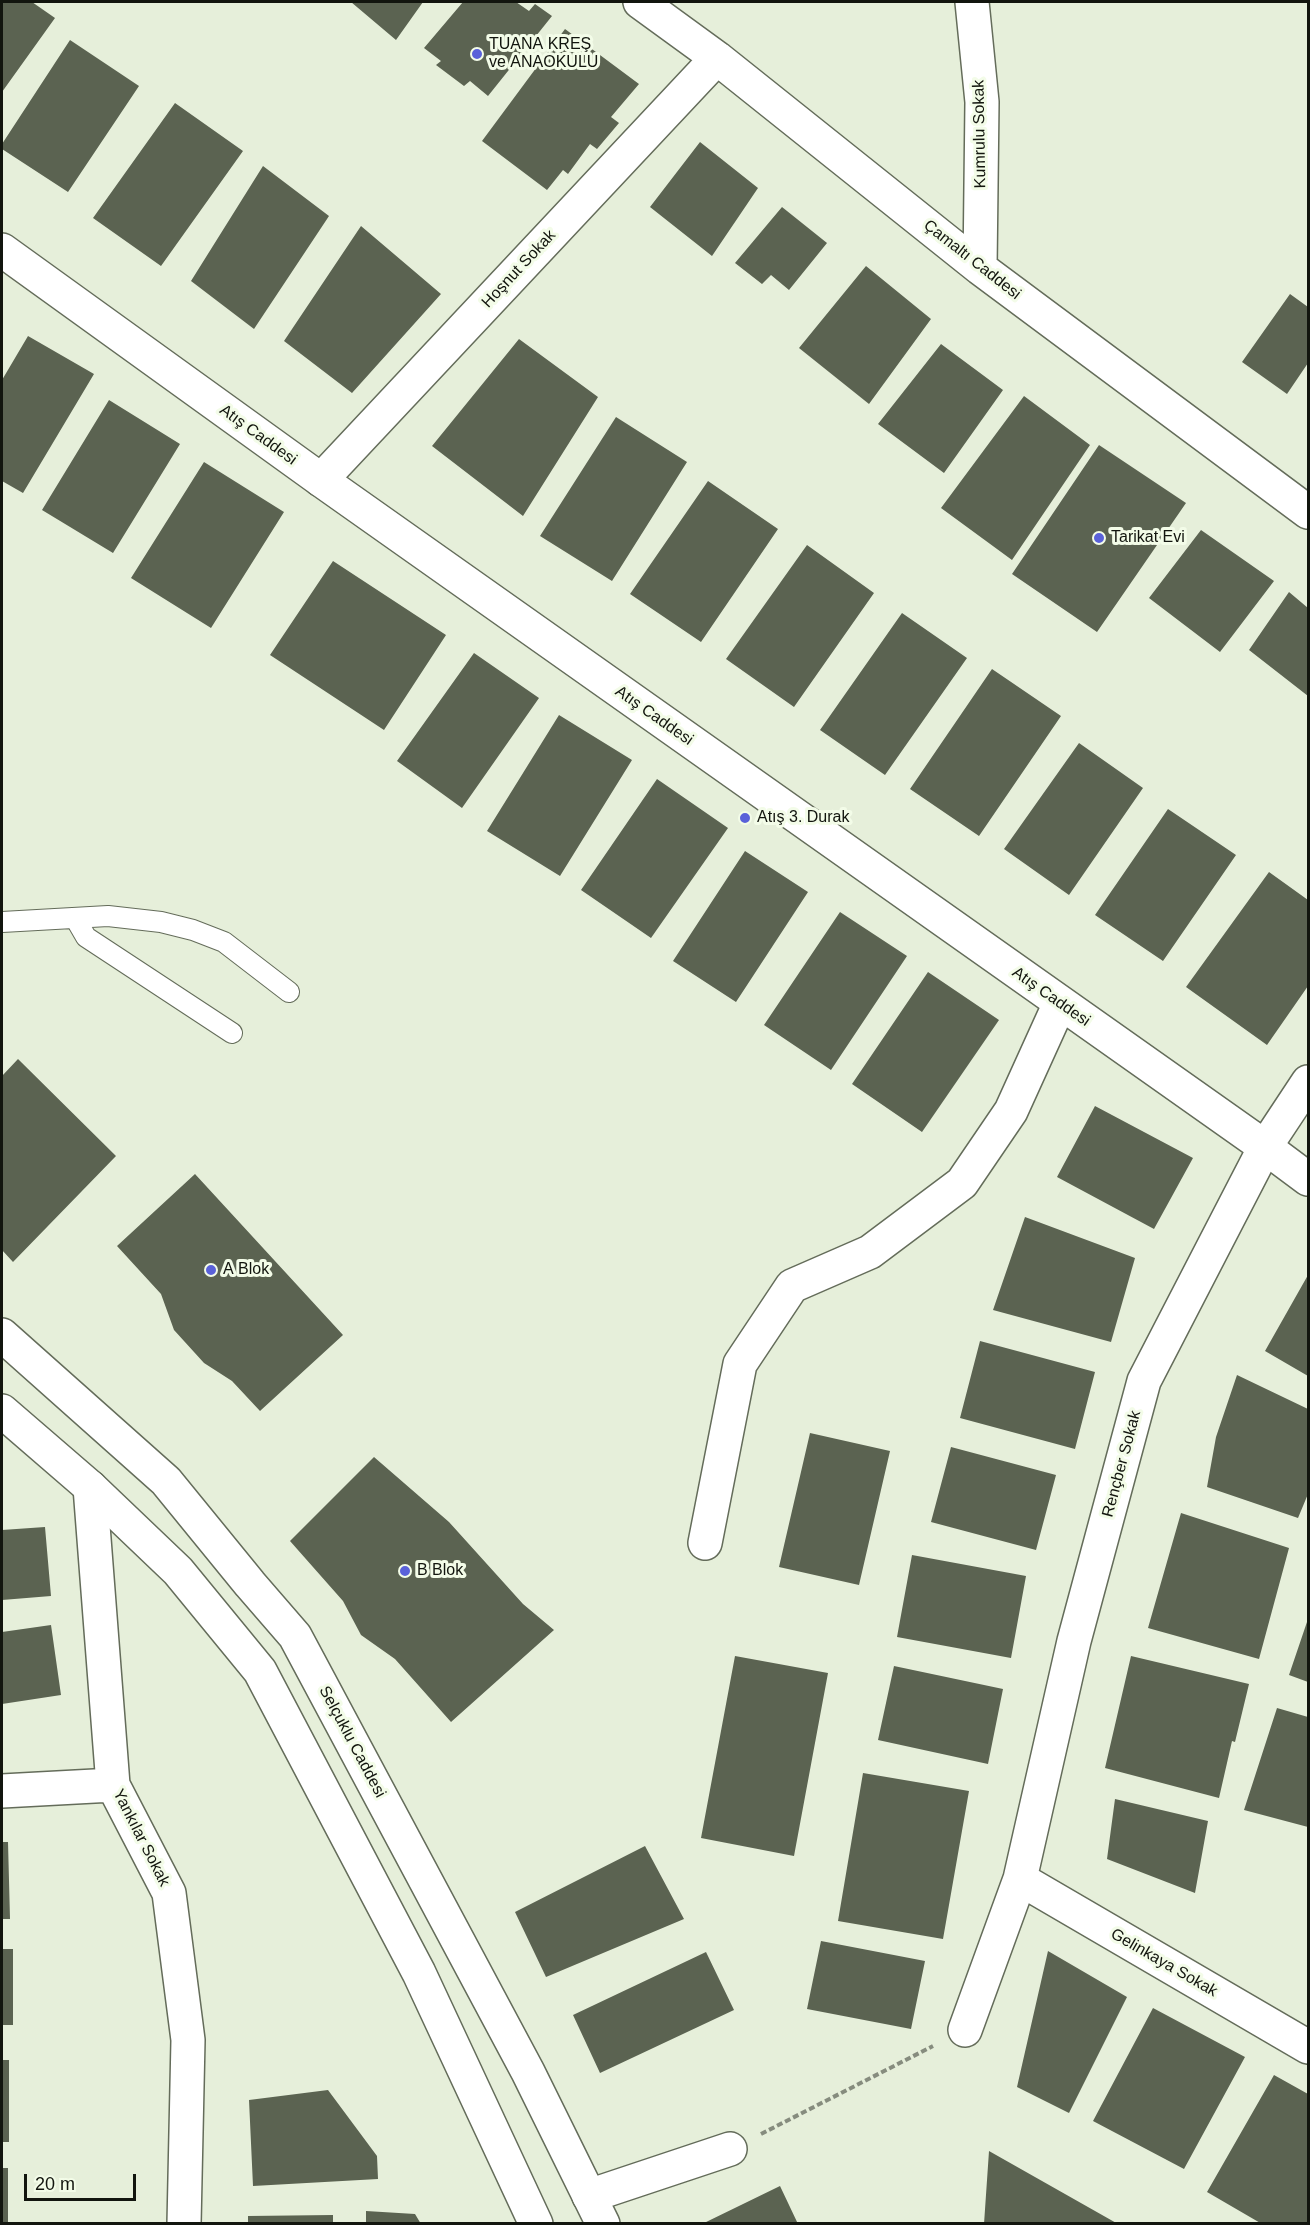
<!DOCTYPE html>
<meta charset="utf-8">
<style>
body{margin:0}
#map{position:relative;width:1310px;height:2225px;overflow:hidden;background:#e6efda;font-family:Helvetica,sans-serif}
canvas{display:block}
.frame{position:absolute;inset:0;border:3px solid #12150e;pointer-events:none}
.scale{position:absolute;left:24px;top:2174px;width:112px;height:27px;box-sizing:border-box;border:3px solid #12150e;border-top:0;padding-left:8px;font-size:18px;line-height:21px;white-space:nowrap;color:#12150e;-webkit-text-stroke:4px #f3fce8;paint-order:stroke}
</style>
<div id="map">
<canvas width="1310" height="2225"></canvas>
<div class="frame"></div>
<div class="scale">20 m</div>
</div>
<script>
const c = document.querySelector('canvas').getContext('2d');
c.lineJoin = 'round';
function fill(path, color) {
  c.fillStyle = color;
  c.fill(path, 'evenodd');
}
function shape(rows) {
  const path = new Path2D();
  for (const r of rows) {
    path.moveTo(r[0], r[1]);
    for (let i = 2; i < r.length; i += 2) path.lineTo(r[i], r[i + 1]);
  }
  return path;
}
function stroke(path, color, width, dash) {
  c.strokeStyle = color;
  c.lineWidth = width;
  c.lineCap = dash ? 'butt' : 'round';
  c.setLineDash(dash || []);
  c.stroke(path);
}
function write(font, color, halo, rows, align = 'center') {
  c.font = font + ' Helvetica,sans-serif';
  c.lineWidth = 6;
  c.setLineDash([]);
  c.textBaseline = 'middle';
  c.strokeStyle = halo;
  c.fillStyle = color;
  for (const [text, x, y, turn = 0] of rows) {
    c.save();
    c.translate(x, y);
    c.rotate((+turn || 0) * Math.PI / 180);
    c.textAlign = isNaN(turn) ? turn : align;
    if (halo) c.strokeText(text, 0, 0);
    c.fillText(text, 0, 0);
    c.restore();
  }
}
const building = shape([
 [2,2,32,2,55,18,2,92],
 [351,2,423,2,396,40],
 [463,2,516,2,529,11,535,4,552,16,488,96,470,81,464,86,436,65,441,61,424,48],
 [565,29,639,84,611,117,619,123,597,149,590,144,568,174,563,170,547,190,482,141],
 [70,40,139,86,68,192,2,149,2,144],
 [175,103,243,151,161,266,93,218],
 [700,142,758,188,712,256,650,207],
 [263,166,329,216,254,329,191,281],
 [782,207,827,243,789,290,771,275,762,284,735,263],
 [361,226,441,294,352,393,284,341],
 [866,266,931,319,869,404,799,348],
 [1290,294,1308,307,1308,363,1287,394,1242,362],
 [28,336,94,374,23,493,2,481,2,380],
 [519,339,598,397,523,516,432,446],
 [941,344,1003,390,944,473,878,424],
 [1024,396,1090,445,1012,560,941,508],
 [109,400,180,444,113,553,42,510],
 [616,417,687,462,612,581,540,536],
 [1099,445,1186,503,1097,632,1012,574],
 [204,462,284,512,211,628,131,578],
 [708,481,778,529,701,642,630,594],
 [1201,530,1274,581,1220,652,1149,598],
 [807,545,874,593,794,707,726,659],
 [333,561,446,635,384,730,270,655],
 [1289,592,1308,608,1308,696,1249,650],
 [902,613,967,658,885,775,820,730],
 [474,653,539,698,462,808,397,761],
 [992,669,1061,716,979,836,910,789],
 [559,715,632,760,560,876,487,831],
 [1079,743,1143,788,1069,895,1004,849],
 [657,779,728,828,651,938,581,890],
 [1168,809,1236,855,1163,961,1095,915],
 [745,851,808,892,736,1002,673,961],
 [1269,872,1308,900,1308,986,1267,1045,1186,987],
 [840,912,907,956,831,1070,764,1025],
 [928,972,999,1020,922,1132,852,1084],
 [18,1059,116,1156,13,1262,2,1250,2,1076],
 [1095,1106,1193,1158,1154,1229,1057,1177],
 [195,1174,343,1335,260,1411,232,1381,204,1363,174,1330,161,1294,117,1246],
 [1025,1217,1135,1258,1111,1342,993,1310],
 [1308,1275,1308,1376,1265,1351],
 [980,1341,1095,1372,1075,1449,960,1418],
 [1237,1375,1308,1409,1308,1494,1298,1518,1207,1487,1216,1437],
 [810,1433,890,1451,859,1585,779,1567],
 [951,1447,1056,1475,1036,1550,931,1522],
 [374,1457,449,1522,523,1604,554,1630,451,1722,395,1659,361,1635,343,1601,290,1541],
 [1181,1513,1289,1548,1259,1659,1148,1628],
 [45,1527,51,1596,2,1600,2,1530],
 [912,1555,1026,1576,1011,1658,897,1637],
 [1308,1619,1308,1682,1289,1675],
 [51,1625,61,1695,2,1704,2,1632],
 [735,1656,828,1673,794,1856,701,1838],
 [1131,1656,1249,1684,1235,1742,1232,1741,1219,1798,1105,1768],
 [894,1666,1003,1689,988,1764,878,1740],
 [1277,1708,1308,1717,1308,1827,1244,1810],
 [863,1773,969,1791,943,1939,838,1921],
 [1115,1799,1208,1821,1195,1893,1107,1859],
 [2,1842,8,1842,10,1919,2,1919],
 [645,1846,684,1919,546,1977,515,1912],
 [821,1941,925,1961,911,2029,807,2009],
 [2,1949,13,1949,13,2025,2,2025],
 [1048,1951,1127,1997,1069,2113,1017,2087],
 [706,1952,734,2010,600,2073,573,2015],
 [1153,2008,1245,2057,1184,2169,1093,2121],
 [2,2060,9,2060,9,2142,2,2142],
 [1274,2075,1308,2094,1308,2220,1307,2224,1262,2224,1207,2192],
 [328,2090,377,2156,378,2179,253,2186,249,2100],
 [989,2151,1118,2224,984,2224],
 [2,2168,8,2168,8,2224,2,2224],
 [780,2186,798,2224,702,2224],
 [366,2211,415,2214,421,2224,366,2224],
 [333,2215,333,2224,248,2224,248,2216]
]);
const path = shape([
 [761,2134,933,2046]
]);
const service = shape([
 [75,918,86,937,232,1033],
 [2,922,108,916,161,922,193,930,224,942,289,992]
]);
const minor = shape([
 [640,2,717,58,980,268,1308,512],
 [972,2,982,102,980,268],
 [321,480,717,58],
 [90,1487,113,1785,169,1893,188,2040,184,2224],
 [705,1543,740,1364,792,1286,870,1252,962,1183,1011,1111,1060,1003],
 [2,1791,113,1785],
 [1020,1879,1308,2047],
 [965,2030,1020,1879,1074,1641,1144,1381,1265,1147,1308,1082],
 [589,2196,730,2149]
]);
const tertiary = shape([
 [2,250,321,480,1265,1147,1308,1179]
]);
const secondary = shape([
 [2,1335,166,1481,250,1584,295,1636,528,2072,603,2224],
 [2,1411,90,1487,178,1571,260,1671,419,1973,536,2224]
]);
const markers = [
 [477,54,6,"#5a61d9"],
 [1099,538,6,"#5a61d9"],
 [745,818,6,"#5a61d9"],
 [211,1270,6,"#5a61d9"],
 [405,1571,6,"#5a61d9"]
];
const poiNames = [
 ["TUANA KREŞ",489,45],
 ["ve ANAOKULU",489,63],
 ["Tarikat Evi",1111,538],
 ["Atış 3. Durak",757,818],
 ["A Blok",223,1270],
 ["B Blok",417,1571]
];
const streetNames = [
 ["Kumrulu Sokak",980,134,-91],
 ["Çamaltı Caddesi",972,260,38],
 ["Hoşnut Sokak",519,269,-47],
 ["Atış Caddesi",258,435,36],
 ["Atış Caddesi",654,716,35],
 ["Atış Caddesi",1051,997,35],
 ["Rençber Sokak",1122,1464,-75],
 ["Selçuklu Caddesi",352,1742,62],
 ["Yankılar Sokak",141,1838,63],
 ["Gelinkaya Sokak",1164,1963,30]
];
fill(building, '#5b6351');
stroke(service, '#646c5a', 22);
stroke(minor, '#646c5a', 36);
stroke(tertiary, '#646c5a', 36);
stroke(secondary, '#646c5a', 36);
stroke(path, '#868c7e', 4, [6, 3]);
stroke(service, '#fff', 20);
stroke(minor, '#fff', 33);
stroke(tertiary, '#fff', 33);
stroke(secondary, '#fff', 33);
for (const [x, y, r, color] of markers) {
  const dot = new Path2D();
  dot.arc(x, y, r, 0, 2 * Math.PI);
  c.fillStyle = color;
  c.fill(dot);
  stroke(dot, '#f3fce8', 2);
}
write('16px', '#12150e', '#f3fce8', poiNames, 'left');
write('16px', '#12150e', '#f3fce8', streetNames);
</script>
